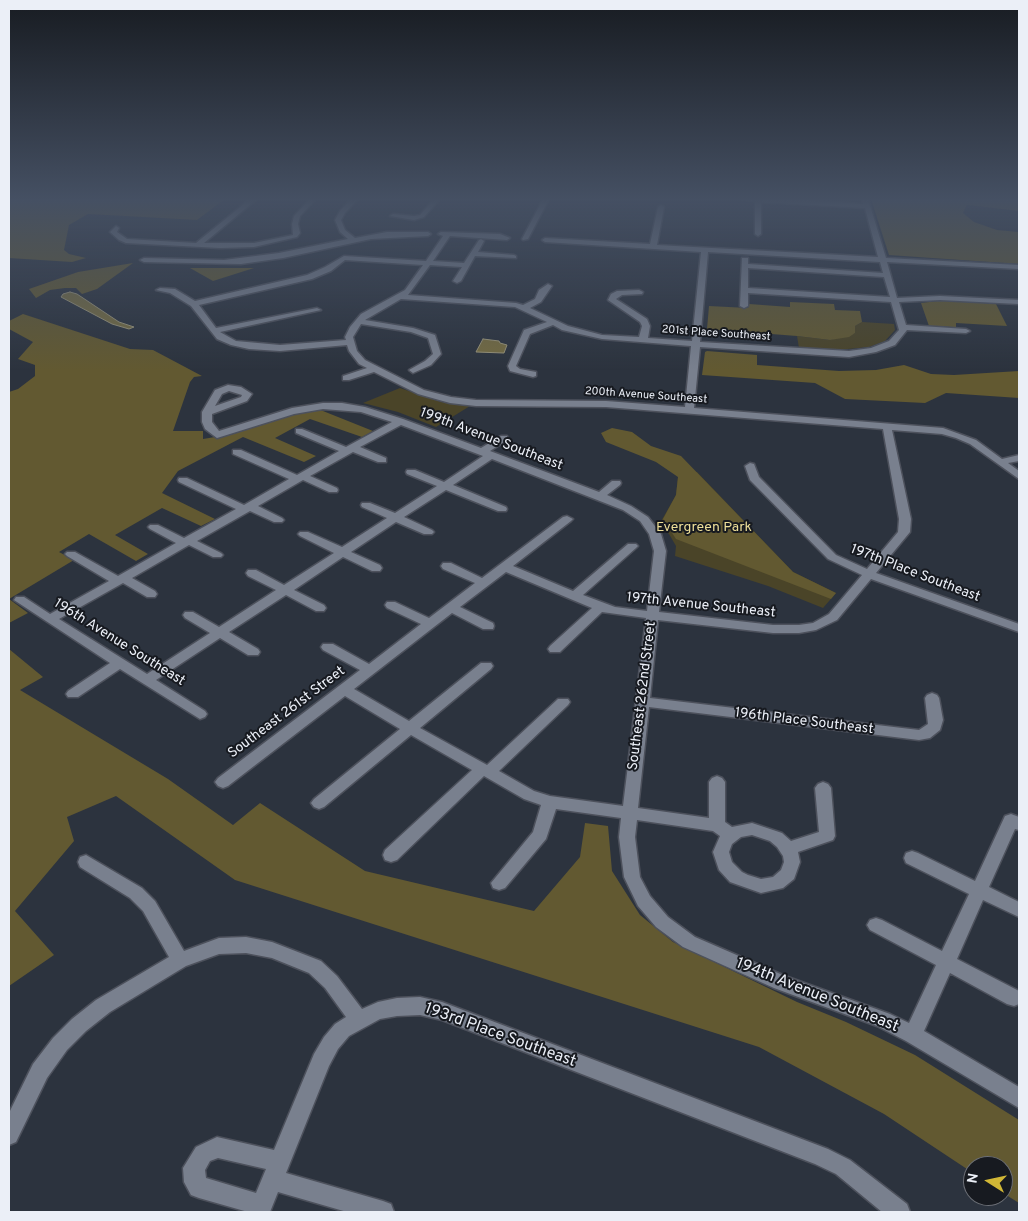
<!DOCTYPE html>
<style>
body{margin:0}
#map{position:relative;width:1028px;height:1221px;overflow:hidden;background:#2c333e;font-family:Overpass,sans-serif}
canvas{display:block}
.frame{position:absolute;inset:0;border:10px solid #ebeff7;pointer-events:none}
.north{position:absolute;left:963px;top:1156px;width:50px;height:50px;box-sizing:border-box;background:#171a20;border:1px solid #6c6f76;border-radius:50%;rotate:280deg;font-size:14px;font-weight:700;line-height:20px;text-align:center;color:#ebeff7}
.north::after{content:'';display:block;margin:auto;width:18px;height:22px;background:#d1b736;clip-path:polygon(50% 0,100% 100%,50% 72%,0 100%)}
</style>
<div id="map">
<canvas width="1028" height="1221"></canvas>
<div class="frame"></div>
<div class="north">N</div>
</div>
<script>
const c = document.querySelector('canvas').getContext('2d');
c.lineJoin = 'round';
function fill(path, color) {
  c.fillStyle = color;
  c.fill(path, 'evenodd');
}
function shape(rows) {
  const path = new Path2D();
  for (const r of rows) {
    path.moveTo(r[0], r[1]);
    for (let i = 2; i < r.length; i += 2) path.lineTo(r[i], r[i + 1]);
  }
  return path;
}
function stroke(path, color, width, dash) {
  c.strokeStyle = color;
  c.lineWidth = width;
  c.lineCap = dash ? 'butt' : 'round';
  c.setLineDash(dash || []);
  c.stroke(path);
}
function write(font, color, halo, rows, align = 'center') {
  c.font = font + ' Overpass,sans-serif';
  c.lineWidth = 4;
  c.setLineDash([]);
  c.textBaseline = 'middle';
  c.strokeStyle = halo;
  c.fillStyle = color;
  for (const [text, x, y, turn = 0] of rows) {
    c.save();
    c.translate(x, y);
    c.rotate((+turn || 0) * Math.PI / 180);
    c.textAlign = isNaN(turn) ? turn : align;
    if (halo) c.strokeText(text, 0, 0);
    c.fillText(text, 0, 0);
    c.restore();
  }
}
const green = shape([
 [862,322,894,324,895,330,885,341,869,347,827,351,799,348,797,336,830,340,855,333,855,326],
 [400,388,441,402,470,406,436,427,398,412,363,403],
 [697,472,793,572,836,593,823,608,768,586,675,556,676,546,669,534,659,525,676,495,678,477]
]);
const forest = shape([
 [9,199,225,199,197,220,88,214,69,225,64,250,69,254,86,258,72,262,9,258],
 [871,199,1019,199,1019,211,967,205,963,213,974,222,997,230,1019,232,1019,264,889,255],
 [133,263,97,289,82,294,76,288,65,288,50,290,36,298,29,289,78,272],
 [190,268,254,268,213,281],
 [945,300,996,304,1007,326,956,323,956,327,952,327,929,326,921,303],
 [790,302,834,304,835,310,860,311,862,322,855,326,855,333,849,337,830,340,797,336,707,329,709,306,748,308,749,304,790,307],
 [23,314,130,349,153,350,202,376,194,377,190,382,173,431,203,431,203,439,233,434,295,412,318,409,373,431,362,437,310,419,275,438,316,456,304,462,243,437,178,471,162,493,215,519,201,526,162,508,115,535,148,554,136,561,89,534,59,552,74,560,9,599,28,613,9,623,9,392,18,389,35,376,35,365,18,359,33,342,9,329,9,321],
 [707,351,757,355,757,365,839,371,876,370,904,365,931,374,954,375,1019,371,1019,398,946,393,925,403,845,399,815,383,702,375,705,352],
 [612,428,632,432,651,446,681,456,793,572,836,593,831,599,676,539,663,519,676,495,678,477,656,462,606,442,601,433],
 [9,649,43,677,20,690,168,779,233,825,260,803,365,871,534,911,580,857,585,823,608,826,612,871,640,915,673,942,797,1002,846,1022,915,1055,1019,1120,1019,1203,1003,1193,1003,1166,973,1166,973,1173,884,1114,759,1047,235,880,116,796,67,817,74,841,15,911,54,955,9,986]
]);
const water = shape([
 [70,292,77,294,119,322,134,327,129,329,112,324,61,297,63,294,70,292],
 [483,339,499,341,500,343,507,345,504,353,476,352,483,339]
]);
const minor = shape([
 [250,199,257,199,204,243,254,243,293,235,292,224,294,216,310,199,316,199,300,216,298,224,300,233,297,237,254,247,220,248,126,243,119,240,110,232,116,226,119,228,117,232,127,239,196,243,250,199],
 [351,199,358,199,345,213,341,220,345,230,355,238,387,232,428,232,431,234,428,236,371,239,283,258,241,264,144,262,140,260,144,258,224,260,279,253,348,239,340,232,335,220,340,211,351,199],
 [434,199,440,199,424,217,414,220,390,216,393,214,414,216,420,215,434,199],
 [543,199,549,199,528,239,523,240,522,239,543,199],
 [742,199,780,199,863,204,862,199,868,199,886,258,1019,265,1019,269,887,262,897,298,940,296,1019,300,1019,304,940,300,899,302,906,325,966,329,970,331,966,333,907,330,895,345,876,352,849,357,700,347,694,408,943,428,976,440,1002,459,1019,455,1019,461,1008,463,1019,471,1019,479,970,444,956,438,942,434,892,430,911,519,910,532,876,573,1019,624,1019,632,871,579,837,620,816,630,799,633,773,633,658,620,650,698,919,730,928,724,925,698,927,695,932,693,937,695,939,698,943,720,940,730,930,738,919,740,649,707,638,808,709,818,709,782,712,778,717,776,722,778,725,782,725,822,732,827,752,823,782,833,791,841,819,832,815,788,818,784,823,782,828,784,831,788,835,836,833,840,798,852,800,862,794,879,783,888,761,893,730,882,719,870,713,852,720,836,713,831,637,820,635,837,640,877,650,896,668,917,695,937,785,976,890,1014,909,1023,936,965,870,930,867,925,870,920,876,918,882,920,942,951,969,894,906,863,904,858,906,853,912,851,918,853,975,881,1005,816,1011,814,1019,817,1019,830,1015,829,989,887,1019,902,1019,917,983,900,957,959,1019,991,1019,1004,1014,1006,1007,1004,950,973,924,1031,1019,1087,1019,1108,906,1041,877,1026,774,988,683,947,656,927,638,906,624,877,619,837,621,818,556,809,546,839,505,888,499,890,493,888,491,883,533,832,541,805,524,799,484,776,397,860,391,862,385,860,383,855,385,850,472,770,411,735,324,807,319,809,314,807,311,803,314,799,400,729,345,696,228,786,223,788,218,786,215,782,218,778,360,670,323,650,321,647,323,644,333,644,369,664,421,624,387,608,385,605,387,602,395,602,429,618,475,583,443,569,441,566,443,563,451,563,482,578,563,517,567,516,573,519,571,521,513,566,573,591,628,544,636,544,638,546,636,548,583,595,615,607,647,611,654,551,649,534,640,521,623,510,492,459,453,485,506,507,507,509,506,511,498,511,446,490,404,517,432,530,434,532,432,534,424,534,396,522,351,552,380,565,382,568,380,571,372,571,343,557,294,590,324,605,326,608,324,611,316,611,286,595,229,632,258,649,260,652,258,655,248,655,220,638,156,680,205,711,207,714,205,717,200,719,120,669,78,697,68,697,66,694,68,691,110,663,14,600,16,597,24,597,50,614,109,581,67,556,65,554,67,552,75,552,118,576,176,543,150,529,148,527,150,525,158,525,184,538,236,509,179,482,178,480,179,478,187,478,244,505,289,479,233,454,233,450,241,450,297,475,339,451,296,433,296,429,302,429,346,447,392,422,361,412,323,409,294,414,217,438,205,429,202,422,202,412,215,390,228,385,241,387,252,394,247,401,212,414,212,422,219,431,292,408,323,403,342,403,365,407,403,419,481,448,501,436,507,436,507,440,490,451,599,492,612,481,620,481,621,483,620,485,607,495,631,506,648,517,661,534,666,551,659,612,773,625,799,625,813,623,829,614,862,575,828,559,750,480,745,466,750,463,754,464,759,477,836,555,867,569,898,532,899,519,883,429,606,407,476,406,450,403,418,394,374,372,349,380,343,380,343,376,367,368,359,364,349,351,347,345,280,351,249,349,231,345,217,339,191,306,170,293,156,290,160,288,175,289,195,301,307,275,325,267,344,256,426,261,443,236,438,234,441,232,500,234,510,238,507,240,450,236,433,261,464,263,479,240,481,239,484,241,478,252,514,255,516,256,516,258,475,256,461,281,457,283,453,281,462,267,430,265,408,295,516,303,523,305,535,299,539,290,548,284,552,286,541,302,530,308,568,326,602,335,639,337,642,326,640,322,608,300,611,294,617,291,639,290,643,292,642,294,622,295,616,299,647,319,650,326,648,338,692,341,701,252,545,242,542,240,545,238,650,244,658,207,661,205,664,207,657,245,878,257,865,208,761,202,761,234,758,236,755,234,755,201,742,199],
 [708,252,880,262,883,273,748,264,748,258,742,258,740,306,744,308,748,306,748,293,891,302,899,330,889,341,871,348,849,351,700,342,708,252],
 [345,260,423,265,405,290,361,314,350,327,345,337,346,340,280,345,236,341,220,332,321,310,317,308,216,328,199,305,312,279,331,271,345,260],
 [748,268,884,277,890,297,748,288,748,268],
 [401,299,515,307,547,322,524,330,508,366,510,371,533,377,536,376,536,372,520,369,516,366,530,334,553,325,562,330,602,339,691,346,685,407,606,401,476,400,451,397,424,390,365,360,357,351,353,337,361,324,411,332,428,338,433,354,425,361,409,370,413,373,431,365,441,354,435,335,413,328,365,320,401,299],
 [229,391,242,395,241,397,215,406,222,394,229,391],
 [401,425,483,456,444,482,415,470,407,470,406,472,407,474,437,486,395,513,370,503,362,503,361,505,362,507,387,518,342,547,308,532,300,532,298,534,300,536,334,553,284,585,256,570,248,570,246,573,248,576,276,590,219,627,193,612,185,612,183,615,185,618,210,633,147,674,59,619,123,583,147,597,155,597,157,594,155,591,132,578,189,545,213,557,221,557,223,555,221,553,197,541,250,511,274,522,282,522,284,520,282,518,258,506,303,480,329,492,337,492,338,490,337,488,310,476,353,452,378,462,386,462,386,458,360,447,401,425],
 [506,572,592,608,550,646,548,649,550,652,560,652,602,612,646,618,623,806,550,796,534,791,499,771,568,705,570,702,568,699,558,699,487,765,420,728,491,669,493,666,491,663,481,663,409,721,354,689,452,613,483,629,493,629,494,626,493,623,460,607,506,572],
 [752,835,770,841,777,847,783,856,784,862,781,870,773,877,761,879,748,875,742,872,732,862,729,852,732,844,741,837,752,835],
 [86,855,142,888,155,901,184,951,219,938,246,937,272,942,321,961,337,976,362,1009,378,1002,397,998,420,997,442,1002,828,1149,850,1160,907,1204,910,1212,882,1212,836,1174,815,1164,442,1020,420,1015,397,1016,380,1019,349,1036,338,1049,329,1066,286,1173,383,1201,391,1204,394,1212,347,1212,278,1192,270,1212,248,1212,199,1198,191,1195,184,1182,183,1168,196,1147,217,1137,274,1150,314,1054,324,1037,335,1024,346,1017,325,988,309,973,272,958,246,953,219,954,186,966,110,1012,86,1031,67,1050,47,1078,16,1142,9,1145,9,1113,33,1064,53,1038,72,1019,96,1000,169,957,143,911,130,898,80,867,78,862,80,857,86,855],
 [218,1158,266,1169,256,1193,206,1178,205,1170,210,1161,218,1158]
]);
const farStreetnames = [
 ["201st Place Southeast",716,334,4],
 ["200th Avenue Southeast",646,396,4]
];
const streetNames = [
 ["199th Avenue Southeast",491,440,21],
 ["197th Place Southeast",915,574,21],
 ["197th Avenue Southeast",701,606,6],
 ["196th Avenue Southeast",119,643,32],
 ["Southeast 262nd Street",643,696,-83],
 ["Southeast 261st Street",287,713,-37],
 ["196th Place Southeast",804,722,7]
];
const parkNames = [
 ["Evergreen Park",704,528]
];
const nearStreetnames = [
 ["194th Avenue Southeast",817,996,22],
 ["193rd Place Southeast",500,1036,20]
];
fill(green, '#4a4428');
fill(forest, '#625931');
fill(water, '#736a41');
stroke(water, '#979278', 1);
stroke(minor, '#4d515c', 3);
fill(minor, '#79808e');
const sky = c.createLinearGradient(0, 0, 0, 370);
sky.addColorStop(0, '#181c22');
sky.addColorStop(0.54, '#455063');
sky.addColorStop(1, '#45506300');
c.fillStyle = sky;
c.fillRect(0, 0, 1028, 370);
write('11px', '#ebeff7', '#171a20', farStreetnames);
write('14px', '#ebeff7', '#171a20', streetNames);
write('14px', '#eedf99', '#171a20', parkNames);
write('16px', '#ebeff7', '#171a20', nearStreetnames);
</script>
